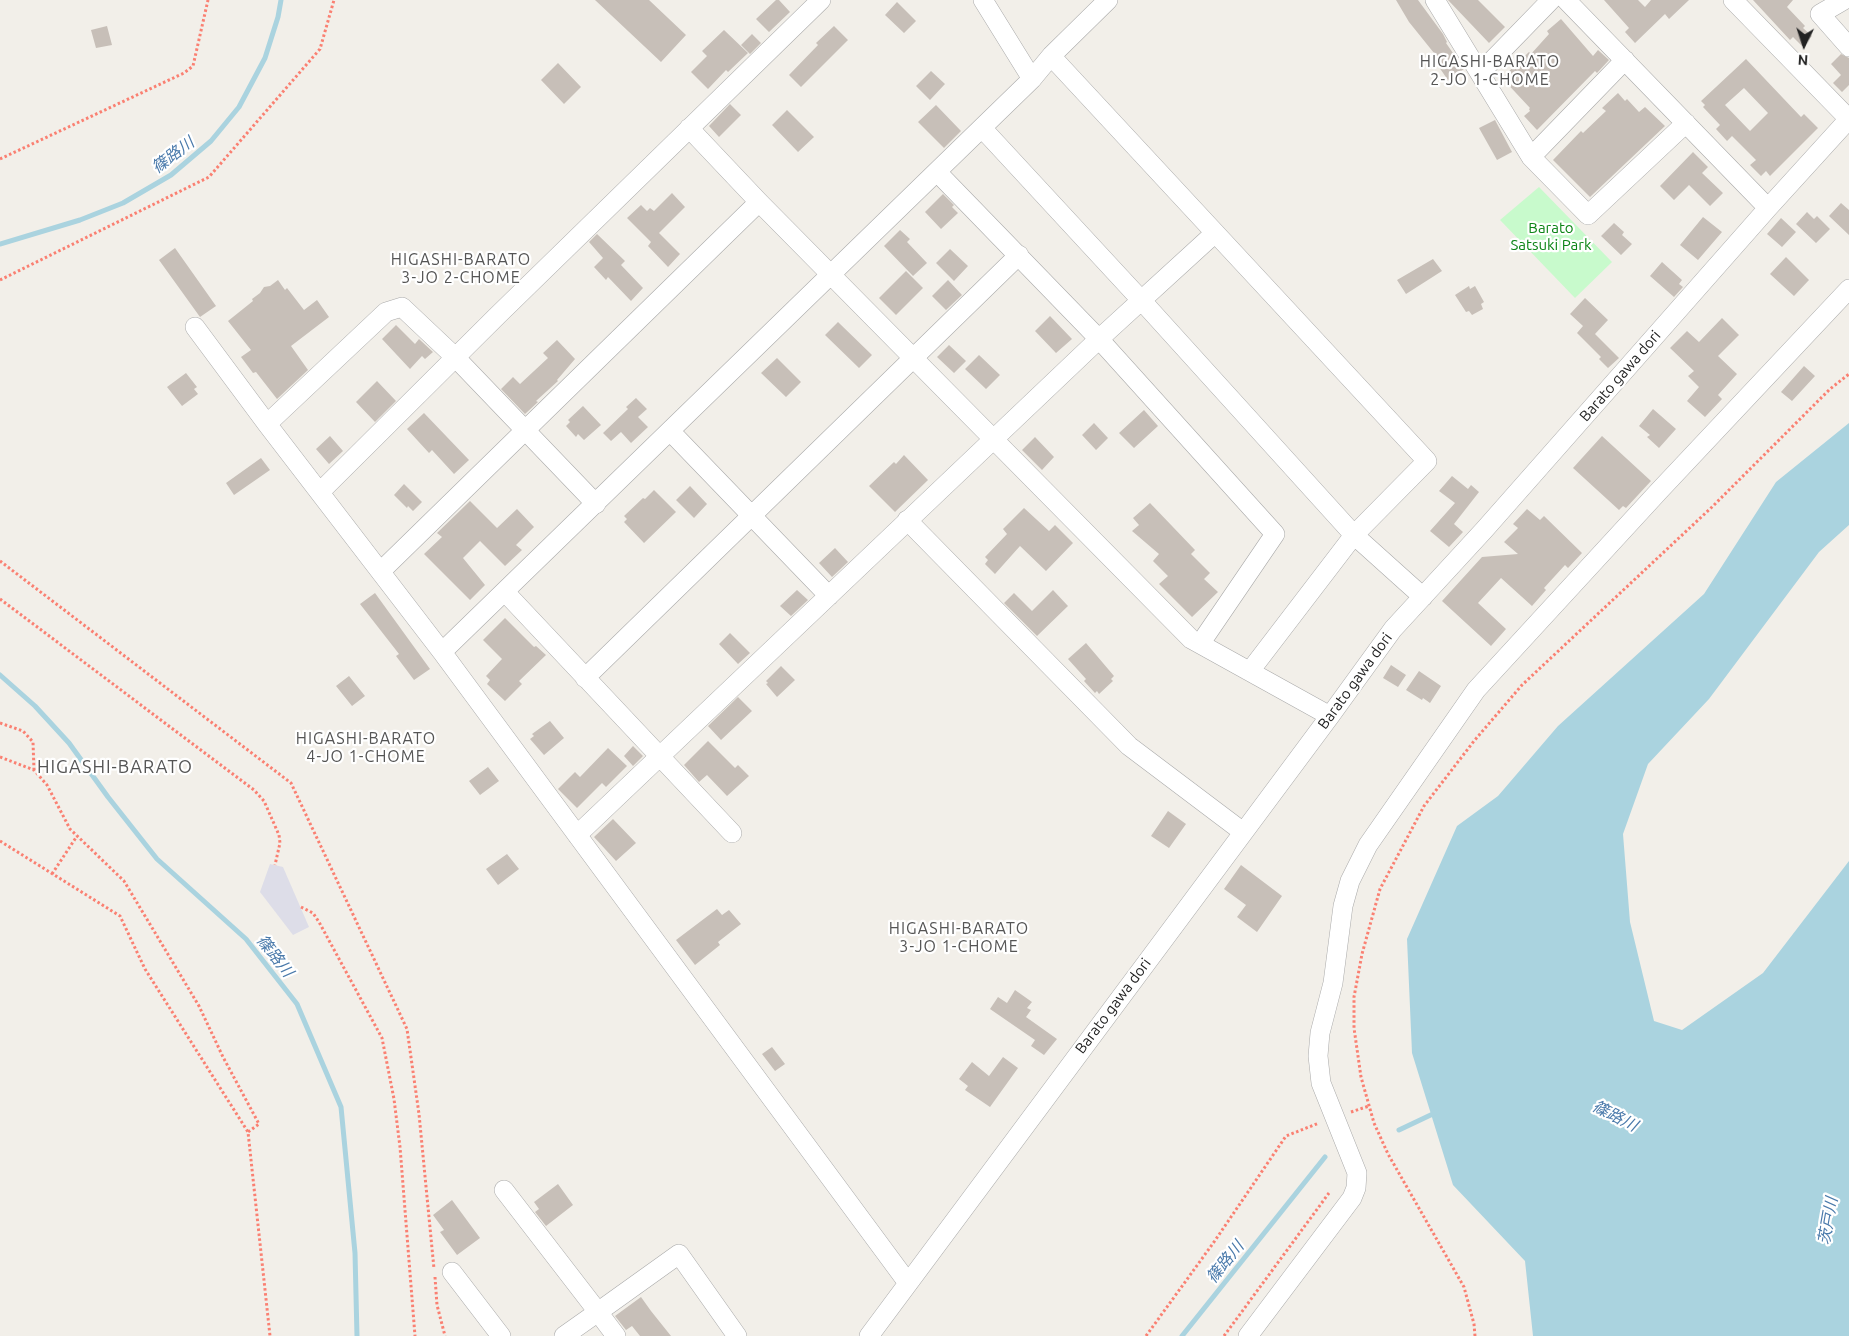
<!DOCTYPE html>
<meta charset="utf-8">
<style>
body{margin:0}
#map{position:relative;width:1849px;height:1336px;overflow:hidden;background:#f2efe9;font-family:Ubuntu,sans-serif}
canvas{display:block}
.north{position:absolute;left:1779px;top:20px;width:50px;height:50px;-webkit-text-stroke:4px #fff;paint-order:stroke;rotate:184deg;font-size:14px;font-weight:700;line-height:20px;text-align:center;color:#222}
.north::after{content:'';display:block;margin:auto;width:18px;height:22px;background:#222;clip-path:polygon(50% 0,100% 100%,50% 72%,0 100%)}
</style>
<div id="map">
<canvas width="1849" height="1336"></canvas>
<div class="north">N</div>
</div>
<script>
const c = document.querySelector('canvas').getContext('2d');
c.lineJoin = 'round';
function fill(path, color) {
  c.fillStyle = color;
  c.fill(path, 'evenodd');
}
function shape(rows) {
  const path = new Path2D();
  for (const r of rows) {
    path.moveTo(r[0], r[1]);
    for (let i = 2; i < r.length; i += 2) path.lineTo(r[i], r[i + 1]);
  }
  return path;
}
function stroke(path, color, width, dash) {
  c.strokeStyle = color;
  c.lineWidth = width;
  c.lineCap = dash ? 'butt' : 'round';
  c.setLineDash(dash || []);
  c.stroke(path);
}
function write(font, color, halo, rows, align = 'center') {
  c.font = font + ' Ubuntu,"Noto Sans JP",sans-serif';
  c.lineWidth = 4.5;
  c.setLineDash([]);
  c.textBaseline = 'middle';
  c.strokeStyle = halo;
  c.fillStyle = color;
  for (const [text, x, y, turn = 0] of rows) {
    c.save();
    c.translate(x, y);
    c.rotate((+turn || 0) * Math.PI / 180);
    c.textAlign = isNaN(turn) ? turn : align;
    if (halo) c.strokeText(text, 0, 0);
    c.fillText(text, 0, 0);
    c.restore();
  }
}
const park = shape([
 [1539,187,1612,262,1575,298,1500,220]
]);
const plaza = shape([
 [270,864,283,867,309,927,293,935,260,892]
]);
const water = shape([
 [1849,423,1849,525,1819,552,1709,699,1648,764,1623,834,1630,922,1654,1021,1682,1030,1763,973,1849,861,1849,1336,1533,1336,1525,1261,1453,1185,1412,1053,1407,939,1457,826,1498,796,1558,726,1704,594,1776,482]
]);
const stream = shape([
 [0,244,80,220,123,203,171,175,211,141,239,107,265,58,278,17,281,0],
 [0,675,35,706,69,743,108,797,157,859,246,939,297,1004,341,1107,355,1253,357,1336],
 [1399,1130,1437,1112],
 [1182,1336,1325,1157]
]);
const building = shape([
 [595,0,649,0,686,35,661,62],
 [776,0,779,0,790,12,769,32,756,19],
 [1396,0,1418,0,1443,34,1447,42,1446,43,1464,69,1448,80,1434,60,1438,58,1409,22],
 [1448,0,1478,0,1505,27,1489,43],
 [1604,0,1638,0,1645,7,1651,0,1689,0,1669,19,1665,14,1635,43,1625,32,1629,28],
 [1753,0,1793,0,1787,7,1805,26,1803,28,1812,36,1802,46,1793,37,1790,40],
 [897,2,916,21,904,33,885,15],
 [1561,19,1593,56,1598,50,1609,60,1597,73,1595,71,1537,130,1524,116,1530,111,1529,109,1530,108,1502,78,1529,52,1531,54,1549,34,1547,31],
 [107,26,112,45,96,48,91,30],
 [834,26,848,40,801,87,789,75,818,45,816,43],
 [724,30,748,53,728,72,726,70,708,89,691,72,707,56,702,51],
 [752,34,761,43,750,54,741,45],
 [1841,54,1849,58,1849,85,1842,92,1833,83,1841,75,1831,64],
 [1746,59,1801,117,1804,114,1818,128,1770,176,1766,171,1761,176,1750,165,1756,160,1732,136,1727,141,1716,129,1720,125,1703,107,1705,105,1701,101],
 [1744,88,1768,113,1750,131,1725,105],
 [558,63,581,87,564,104,541,80],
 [931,71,945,84,930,100,916,86],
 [1618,93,1625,101,1627,99,1639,112,1645,107,1665,126,1590,197,1553,160,1581,131,1583,133,1606,111,1602,108],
 [730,104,741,115,719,137,709,126],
 [936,105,961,131,944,148,918,122],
 [787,110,814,137,798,152,772,125],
 [1495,120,1512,152,1497,160,1479,128],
 [1693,152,1708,167,1702,173,1723,193,1710,206,1689,185,1674,200,1660,186],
 [672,193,685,207,659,233,680,254,668,267,648,246,651,242,627,218,641,205,647,211,650,208,654,211],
 [943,194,954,205,952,207,958,213,941,229,925,212],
 [1841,203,1849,210,1849,235,1829,216],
 [1807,212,1814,219,1817,216,1830,229,1816,243,1796,224],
 [1703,217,1722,232,1698,260,1680,245],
 [1781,218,1796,232,1782,247,1767,234],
 [1614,223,1624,232,1622,235,1632,244,1621,255,1601,236],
 [900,230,910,239,907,242,927,263,913,276,884,246],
 [597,234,625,261,621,265,643,288,631,301,608,277,606,280,594,267,603,258,589,242],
 [175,248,216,306,200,317,159,260],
 [950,249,968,266,954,281,936,263],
 [1786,257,1809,280,1794,296,1770,274],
 [1433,259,1442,271,1406,294,1397,280],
 [1662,262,1682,280,1679,284,1683,287,1674,297,1650,276],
 [906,271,923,288,896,315,879,298],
 [278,280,285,290,287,288,304,310,317,300,329,317,291,346,308,370,277,399,256,372,253,373,241,357,251,350,228,321,253,301,252,299,260,293,264,287,270,286],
 [948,280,962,295,946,310,932,296],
 [1469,286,1470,289,1475,286,1484,302,1481,304,1483,309,1472,315,1469,311,1466,312,1455,295],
 [1585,298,1608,320,1595,334,1619,358,1608,368,1599,359,1601,357,1577,333,1583,326,1570,314],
 [1050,316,1072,339,1056,353,1035,331],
 [1722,318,1739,335,1718,356,1737,374,1718,395,1722,399,1705,417,1687,401,1699,387,1688,376,1694,371,1670,348,1687,331,1699,342],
 [838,322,872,355,859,368,825,335],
 [396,325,415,344,419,339,433,352,425,359,422,356,410,369,382,339],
 [557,340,575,359,557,380,558,381,536,401,538,402,525,414,501,389,513,377,520,384,548,358,543,353],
 [949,345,966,361,954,373,937,357],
 [979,355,1000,375,986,389,965,369],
 [777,358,801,382,786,397,761,373],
 [1804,366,1815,376,1792,401,1781,392],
 [186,373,197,387,194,389,198,394,182,406,167,387],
 [377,381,396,401,375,422,356,402],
 [636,398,647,409,638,417,648,427,631,443,621,432,611,441,603,433,628,409,626,407],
 [583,406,601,425,584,440,578,434,576,437,566,426,570,422,568,420],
 [1653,409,1676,429,1659,448,1647,437,1650,435,1639,426],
 [1144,410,1158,426,1134,448,1119,433],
 [424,413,469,460,454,474,432,450,429,453,407,429],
 [1094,423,1108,438,1096,450,1082,435],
 [330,436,343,451,329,464,316,449],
 [1602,436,1651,481,1626,508,1623,506,1619,510,1573,468],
 [1035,437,1054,457,1042,470,1022,450],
 [904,455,928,480,895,512,869,486,894,462,896,464],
 [261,458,270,470,234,495,226,483],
 [1452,476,1468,489,1471,485,1479,492,1454,524,1463,532,1449,547,1430,531,1455,503,1439,491],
 [404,484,422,502,413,511,408,506,407,508,394,495],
 [690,486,707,504,694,518,676,500],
 [654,490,676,512,644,543,624,522,627,519,624,516,643,498,645,499],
 [470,501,497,528,517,509,534,527,516,545,522,550,505,566,480,541,463,558,485,585,470,600,424,554,442,537,437,533],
 [1150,503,1195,550,1191,554,1210,573,1204,579,1218,592,1192,617,1159,584,1168,576,1153,561,1159,554,1132,531,1139,525,1133,518],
 [1024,508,1049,531,1055,525,1073,543,1046,571,1020,546,995,574,985,564,988,560,985,557,1007,534,1003,529],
 [1527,509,1540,520,1544,516,1582,553,1568,568,1565,565,1544,588,1546,590,1532,606,1501,578,1478,603,1506,629,1491,646,1442,601,1482,557,1518,554,1504,542,1518,528,1513,524],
 [835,548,848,562,832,577,819,563],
 [797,590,808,600,791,616,780,606],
 [1053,590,1068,606,1037,636,1004,603,1014,593,1032,611],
 [375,593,430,669,414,680,396,656,399,654,360,604],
 [505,618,534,647,536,646,546,655,519,681,522,684,505,701,487,684,490,680,486,676,502,659,483,640],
 [730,633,750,653,738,664,719,644],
 [1086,643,1114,676,1111,679,1113,681,1099,694,1097,691,1095,693,1084,681,1086,679,1068,659],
 [1391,665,1406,675,1398,687,1383,678],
 [781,666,795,680,777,697,766,684,768,683,766,681],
 [1419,671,1441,686,1430,703,1423,698,1422,700,1406,690],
 [349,676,365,696,352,706,336,686],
 [738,697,752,711,721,740,708,726],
 [550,721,564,738,544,755,530,739,534,736,532,734],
 [708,741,735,768,738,765,749,776,727,796,707,775,699,782,684,765],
 [633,746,643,756,633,766,624,756],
 [608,748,627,766,606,787,602,783,577,808,558,789,575,772,580,777],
 [488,767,499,781,480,795,469,781],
 [1168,811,1186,824,1169,848,1151,836],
 [613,819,636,843,616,861,594,837],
 [507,854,519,869,498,885,486,869],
 [1241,865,1282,896,1257,932,1237,917,1246,905,1224,889],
 [717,909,722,915,729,910,741,924,718,942,720,945,695,965,676,940],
 [1015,990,1032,1002,1027,1008,1031,1010,1026,1017,1057,1039,1044,1055,1031,1046,1035,1040,990,1009,998,997,1007,1003],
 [772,1047,785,1064,775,1071,762,1054],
 [1003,1057,1018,1068,990,1107,965,1090,968,1086,959,1079,972,1062,989,1076],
 [558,1184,573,1205,546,1226,535,1212,539,1209,534,1202],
 [452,1200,480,1238,457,1255,440,1232,444,1230,433,1215],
 [641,1297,651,1311,671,1336,640,1336,632,1326,626,1330,615,1316]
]);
const path = shape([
 [0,159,184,73,193,66,208,0],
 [0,280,209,177,320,49,334,0],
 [0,561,291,783,407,1029,419,1114,434,1269],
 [0,599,254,790,264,801,279,835,280,843,275,865],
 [0,723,23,731,33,742,34,770],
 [0,757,34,770,47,785,70,829,124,881,199,1006,223,1057,259,1124,248,1132],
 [0,841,120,916,145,969,248,1132,270,1336],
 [52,874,77,836],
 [301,907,313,913,319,922,382,1038,394,1099,400,1147,415,1336],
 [1351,1112,1369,1106],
 [435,1277,437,1305,445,1336],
 [1146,1336,1214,1242,1286,1136,1319,1123],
 [1224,1336,1329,1193],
 [1475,1336,1474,1324,1464,1287,1388,1154,1374,1123,1361,1077,1354,1028,1354,997,1362,954,1380,889,1424,806,1474,741,1522,685,1712,507,1830,389,1849,374]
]);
const minor = shape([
 [983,0,1032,79],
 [1435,0,1531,157,1588,215,1686,123],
 [1566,0,1768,208],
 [1733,0,1849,119],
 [1844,0,1820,14,1849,47],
 [1051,56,1427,461,1354,535,1250,671],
 [1480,73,1551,0],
 [689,128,759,202,1191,639,1330,716],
 [982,128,1142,301,1354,535,1423,597],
 [1531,157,1625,60],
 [937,172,1099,339,1275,534,1200,644],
 [195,327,267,424,442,652,908,1283],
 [267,424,386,312,402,307,455,357,596,504],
 [670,431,829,596],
 [320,492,497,316,821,0],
 [907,520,1129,746,1243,832],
 [381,571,759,202],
 [505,592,732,833],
 [442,652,1032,79,1051,56,1108,0],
 [585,678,1019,255],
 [577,835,1099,339,1215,233],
 [504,1190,598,1312,679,1254,737,1336],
 [452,1272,501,1336],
 [564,1336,598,1312,616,1336],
 [869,1336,1330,716,1393,629,1485,529,1768,208,1849,119],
 [1248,1336,1352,1198,1356,1188,1357,1173,1321,1083,1318,1056,1320,1033,1333,983,1343,906,1350,881,1368,845,1476,690,1659,491,1849,289]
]);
const parkNames = [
 ["Barato",1551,228],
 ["Satsuki Park",1551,245]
];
const streetNames = [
 ["Barato gawa dori",1620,376,-49],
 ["Barato gawa dori",1355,681,-54],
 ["Barato gawa dori",1113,1006,-53]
];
const neighbourhoodNames = [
 ["HIGASHI-BARATO",1490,62],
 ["2-JO 1-CHOME",1490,80],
 ["HIGASHI-BARATO",461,260],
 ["3-JO 2-CHOME",461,278],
 ["HIGASHI-BARATO",366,739],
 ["4-JO 1-CHOME",366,757],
 ["HIGASHI-BARATO",959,929],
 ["3-JO 1-CHOME",959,947]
];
const waterNames = [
 ["篠路川",173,155,-37],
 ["篠路川",275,956,52],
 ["篠路川",1615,1116,27],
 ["茨戸川",1828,1221,-80],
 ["篠路川",1225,1262,-51]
];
const quarterNames = [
 ["HIGASHI-BARATO",115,767]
];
fill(park, '#c8facc');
fill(plaza, '#dddde8');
fill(water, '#aad3df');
stroke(stream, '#aad3df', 5);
fill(building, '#c7bfb8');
stroke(minor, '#a9a9a9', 20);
stroke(path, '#fa8072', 3, [2.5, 2.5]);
stroke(minor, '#fff', 19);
write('15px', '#0c8416', '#fff', parkNames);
write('15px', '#222', '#fff', streetNames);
c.letterSpacing = '1px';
write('16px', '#555', '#fff', neighbourhoodNames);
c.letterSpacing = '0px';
write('italic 16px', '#4a7aab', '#fff', waterNames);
c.letterSpacing = '1px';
write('18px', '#555', '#fff', quarterNames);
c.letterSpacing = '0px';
</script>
